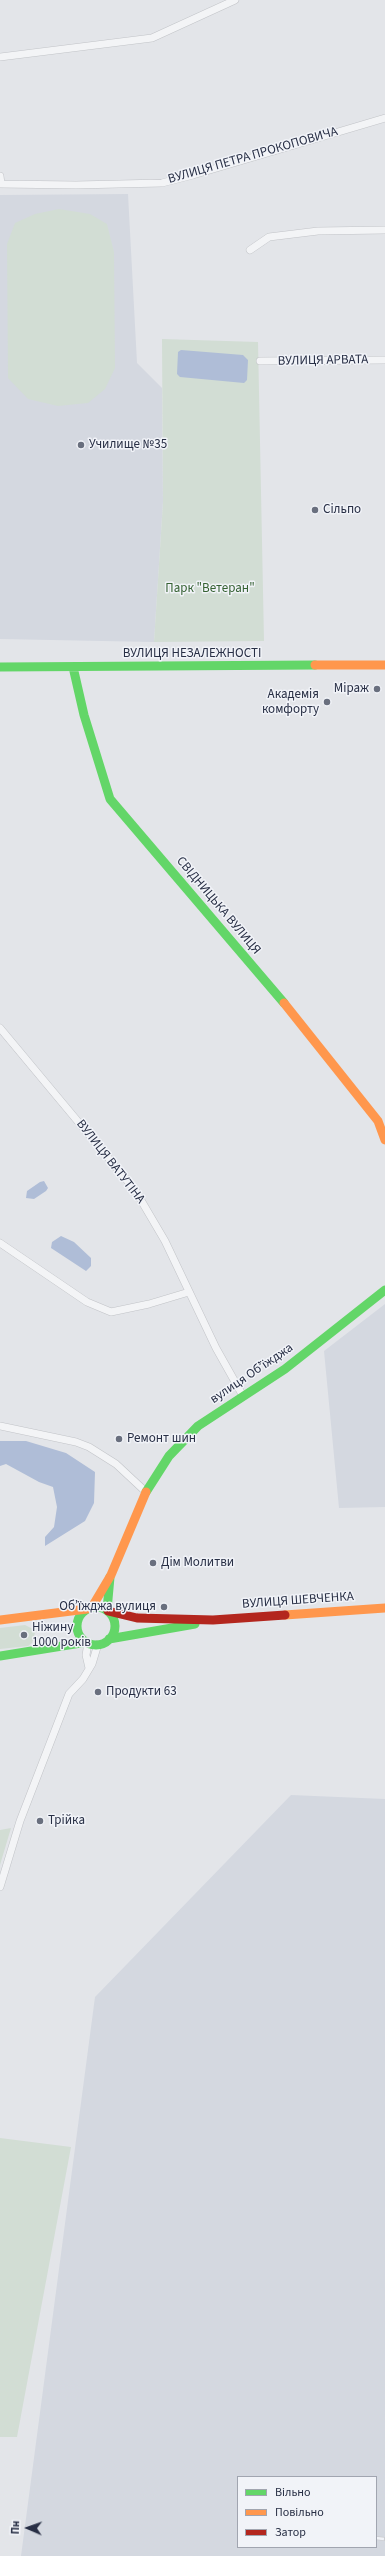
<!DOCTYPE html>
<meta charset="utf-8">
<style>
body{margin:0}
#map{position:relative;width:385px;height:2556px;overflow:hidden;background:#e3e5e9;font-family:"Source Sans 3",sans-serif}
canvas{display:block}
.legend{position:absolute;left:237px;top:2476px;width:140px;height:72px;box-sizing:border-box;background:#f1f3f8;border:1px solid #a1a5b0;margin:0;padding:5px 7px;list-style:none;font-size:12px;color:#282f45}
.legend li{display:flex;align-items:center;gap:8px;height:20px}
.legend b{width:20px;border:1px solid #a1a5b0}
.north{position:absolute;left:8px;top:2508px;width:40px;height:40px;-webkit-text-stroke:3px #f1f3f8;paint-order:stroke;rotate:272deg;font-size:11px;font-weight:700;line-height:16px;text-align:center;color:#282f45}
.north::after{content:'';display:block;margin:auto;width:14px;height:18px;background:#282f45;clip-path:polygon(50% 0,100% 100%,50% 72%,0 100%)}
</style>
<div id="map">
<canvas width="385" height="2556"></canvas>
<ul class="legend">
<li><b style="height:5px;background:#63d668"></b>Вільно</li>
<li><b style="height:5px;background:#ff974d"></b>Повільно</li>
<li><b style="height:5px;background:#b3261e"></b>Затор</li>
</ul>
<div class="north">Пн</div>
</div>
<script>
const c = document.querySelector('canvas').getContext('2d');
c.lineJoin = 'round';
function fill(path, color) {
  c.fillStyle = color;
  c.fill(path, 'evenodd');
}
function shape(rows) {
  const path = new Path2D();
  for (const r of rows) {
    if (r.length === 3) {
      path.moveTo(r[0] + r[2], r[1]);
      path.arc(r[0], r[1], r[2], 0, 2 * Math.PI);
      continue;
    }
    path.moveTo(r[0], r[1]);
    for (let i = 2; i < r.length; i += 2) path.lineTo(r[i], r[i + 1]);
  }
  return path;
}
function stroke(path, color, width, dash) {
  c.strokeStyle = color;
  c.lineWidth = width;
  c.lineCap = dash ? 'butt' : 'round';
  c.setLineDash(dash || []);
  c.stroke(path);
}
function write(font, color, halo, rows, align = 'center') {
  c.font = font + ' "Source Sans 3",sans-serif';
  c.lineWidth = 3;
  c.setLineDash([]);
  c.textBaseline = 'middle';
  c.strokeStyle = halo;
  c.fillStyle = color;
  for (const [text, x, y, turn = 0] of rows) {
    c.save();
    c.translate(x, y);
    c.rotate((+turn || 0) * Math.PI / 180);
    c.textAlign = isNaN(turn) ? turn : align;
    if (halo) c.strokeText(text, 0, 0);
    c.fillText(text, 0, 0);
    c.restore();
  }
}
const built = shape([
 [128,194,137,363,162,388,163,502,154,642,0,639,0,195],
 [385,1304,385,1507,339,1508,324,1351],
 [291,1795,385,1799,385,2556,21,2556,95,1997],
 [238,2477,376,2477,376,2547,238,2547]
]);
const green = shape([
 [59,209,90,214,107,224,114,252,115,368,105,389,88,403,58,406,28,399,8,378,7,244,15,223,35,214],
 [162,339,258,342,264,641,154,642,163,502],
 [25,1625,33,1629,35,1633,32,1643,28,1646,0,1649,0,1628],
 [11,1828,0,1865,0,1830],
 [0,2138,71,2147,17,2437,0,2437]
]);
const water = shape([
 [181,350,243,355,248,360,247,380,244,383,180,377,177,374,178,352],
 [44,1181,48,1188,46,1191,34,1199,26,1198,27,1191,40,1182],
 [61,1236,74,1242,91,1258,91,1266,86,1271,51,1248,52,1242],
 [0,1441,26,1441,66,1453,95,1472,94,1503,85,1521,45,1546,45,1537,54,1527,57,1507,53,1487,39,1482,6,1464,0,1466]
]);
const street = shape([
 [0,57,152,38,235,0],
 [0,176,1,184],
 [0,184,76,185,162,183,193,175,385,118],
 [250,250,269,237,318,231,385,230],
 [260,361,385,360],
 [0,1028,135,1190,165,1241,216,1348,243,1396],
 [0,1243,87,1302,111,1312,149,1304,189,1292],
 [0,1426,76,1442,89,1447,116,1464,146,1492],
 [88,1643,86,1655,89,1668],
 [0,1887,20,1821,69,1694,83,1679,92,1664,98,1644]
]);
const fast = shape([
 [0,667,315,665],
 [73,667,84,715,110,799,284,1003],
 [146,1492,169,1456,198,1426,285,1369,385,1290],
 [96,1626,19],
 [107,1610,110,1577],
 [109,1639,195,1624],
 [0,1656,87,1642]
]);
const slow = shape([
 [315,665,385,665],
 [284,1003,378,1121,385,1140],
 [92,1607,111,1575,146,1492],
 [285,1615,385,1608],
 [0,1620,87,1609]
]);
const jam = shape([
 [108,1611,137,1618,213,1620,285,1615]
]);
const rail = shape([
 [376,2538,385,2539]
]);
const markers = [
 [81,445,4,"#696f7e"],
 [315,510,4,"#696f7e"],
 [377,689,4,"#696f7e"],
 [327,702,4,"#696f7e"],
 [119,1439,4,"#696f7e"],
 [153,1563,4,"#696f7e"],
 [164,1607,4,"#696f7e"],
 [24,1635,4,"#696f7e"],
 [98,1692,4,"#696f7e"],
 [40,1821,4,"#696f7e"]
];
const streetNames = [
 ["ВУЛИЦЯ ПЕТРА ПРОКОПОВИЧА",253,156,-16],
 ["ВУЛИЦЯ АРВАТА",323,361,-1],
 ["ВУЛИЦЯ НЕЗАЛЕЖНОСТІ",192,654],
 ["СВІДНИЦЬКА ВУЛИЦЯ",218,906,50],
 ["ВУЛИЦЯ ВАТУТІНА",110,1162,52],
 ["вулиця Обʼїжджа",252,1374,-34],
 ["ВУЛИЦЯ ШЕВЧЕНКА",298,1601,-4]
];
const poiNames = [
 ["Училище №35",89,445],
 ["Сільпо",323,510],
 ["Міраж",369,689,"right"],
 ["Академія",319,695,"right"],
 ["комфорту",319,710,"right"],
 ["Ремонт шин",127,1439],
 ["Дім Молитви",161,1563],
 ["Об’їжджа вулиця",156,1607,"right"],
 ["Ніжину",32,1628],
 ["1000 років",32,1643],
 ["Продукти 63",106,1692],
 ["Трійка",48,1821]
];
const parkNames = [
 ["Парк \"Ветеран\"",210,589]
];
fill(built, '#d4d8e0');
fill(green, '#d2ddd4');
fill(water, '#afbdd7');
stroke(street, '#c1c3c7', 8);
stroke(street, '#f3f4f6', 7);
stroke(fast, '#63d668', 9);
stroke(slow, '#ff974d', 9);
stroke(jam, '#b3261e', 9);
stroke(rail, '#cccdd1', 4);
stroke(rail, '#f1f3f8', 2.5, [8]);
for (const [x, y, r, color] of markers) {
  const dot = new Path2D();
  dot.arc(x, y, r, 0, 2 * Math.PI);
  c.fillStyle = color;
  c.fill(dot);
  stroke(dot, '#f1f3f8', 1.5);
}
write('13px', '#282f45', '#f1f3f8', streetNames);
write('13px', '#282f45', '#f1f3f8', poiNames, 'left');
write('13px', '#366233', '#f1f3f8', parkNames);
</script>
